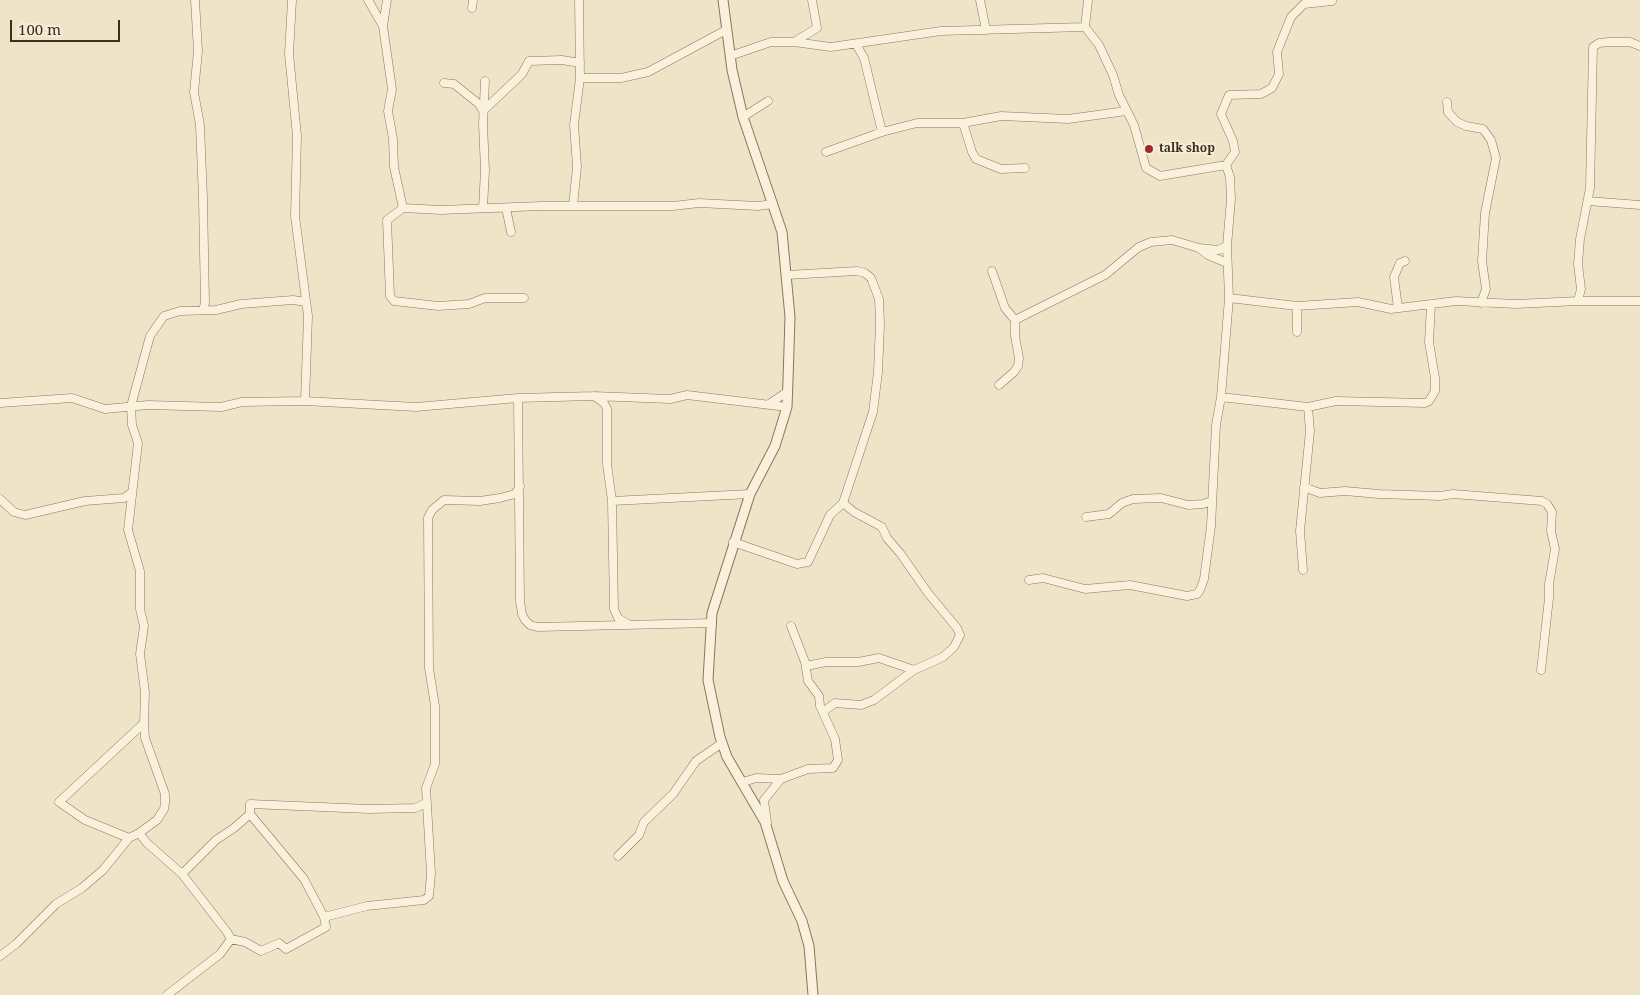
<!DOCTYPE html>
<style>
body{margin:0}
#map{position:relative;width:1640px;height:995px;overflow:hidden;background:#f0e4c8;font-family:"Noto Serif",serif}
canvas{display:block}
.scale{position:absolute;left:10px;top:20px;width:110px;height:22px;box-sizing:border-box;border:2px solid #3d2e20;border-top:0;padding-left:6px;font-size:15px;line-height:18px;white-space:nowrap;color:#3d2e20;-webkit-text-stroke:4px #f7eed8;paint-order:stroke}
</style>
<div id="map">
<canvas width="1640" height="995"></canvas>
<div class="scale">100 m</div>
</div>
<script>
const c = document.querySelector('canvas').getContext('2d');
c.lineJoin = 'round';
function shape(rows) {
  const path = new Path2D();
  for (const r of rows) {
    path.moveTo(r[0], r[1]);
    for (let i = 2; i < r.length; i += 2) path.lineTo(r[i], r[i + 1]);
  }
  return path;
}
function stroke(path, color, width, dash) {
  c.strokeStyle = color;
  c.lineWidth = width;
  c.lineCap = dash ? 'butt' : 'round';
  c.setLineDash(dash || []);
  c.stroke(path);
}
function write(font, color, halo, rows, align = 'center') {
  c.font = font + ' "Noto Serif",serif';
  c.lineWidth = 4;
  c.setLineDash([]);
  c.textBaseline = 'middle';
  c.strokeStyle = halo;
  c.fillStyle = color;
  for (const [text, x, y, turn = 0] of rows) {
    c.save();
    c.translate(x, y);
    c.rotate((+turn || 0) * Math.PI / 180);
    c.textAlign = isNaN(turn) ? turn : align;
    if (halo) c.strokeText(text, 0, 0);
    c.fillText(text, 0, 0);
    c.restore();
  }
}
const minor = shape([
 [195,0,198,51,194,92,200,125,203,199,205,303,203,310],
 [292,0,289,54,297,136,295,216,308,316,305,401],
 [368,0,383,26],
 [387,0,383,26,392,89,388,111,393,139,394,167,403,208],
 [980,0,986,30],
 [472,8,473,0],
 [1085,27,1099,45,1113,75,1119,95,1134,125,1146,168,1160,176,1226,165,1235,152,1233,141,1221,114,1229,95,1261,94,1272,88,1279,74,1277,52,1291,17,1304,4,1332,1],
 [1085,27,1088,0],
 [794,42,817,28,812,0],
 [856,44,864,58,882,132],
 [730,56,771,42,794,42,831,47,941,31,1085,27],
 [580,78,621,78,648,72,726,30],
 [444,83,454,84,479,104,483,111,522,74,529,61,562,60,580,63],
 [1447,102,1448,112,1457,122,1466,126,1483,129,1491,140,1496,158,1485,213,1482,261,1486,289,1481,303],
 [743,117,768,101],
 [963,123,972,152,976,159,1001,169,1025,168],
 [826,152,882,132,917,123,963,123,1001,116,1068,119,1126,111],
 [1588,201,1640,205],
 [573,206,577,167,574,125,580,78,579,0],
 [483,208,485,170,483,124,485,81],
 [506,208,511,232],
 [1199,248,1208,255,1227,263],
 [992,271,1005,308,1015,320,1015,336,1019,358,1018,366,1014,372,999,385],
 [524,298,485,298,469,304,438,306,394,301,390,296,387,220,403,208,441,210,541,206,673,206,699,203,758,206,773,204],
 [1229,298,1297,306,1358,302,1391,309,1456,301,1516,304,1578,301,1640,301],
 [1578,301,1581,289,1578,264,1580,239,1590,188,1593,47,1599,43,1609,42,1630,42,1640,46],
 [1297,306,1297,332],
 [1398,308,1394,277,1400,263,1405,261],
 [1015,320,1105,275,1139,247,1151,242,1172,240,1199,248,1218,250,1227,246],
 [594,396,604,403,607,409,607,464,612,501,614,609,618,618,628,624],
 [1221,397,1308,407,1336,401,1425,403,1429,401,1435,391,1435,378,1429,342,1431,305],
 [518,398,520,601,522,614,525,620,530,625,537,627,712,623],
 [0,403,72,398,105,409,148,405,221,407,242,402,305,401,416,407,518,398,594,396,670,399,687,395,787,407],
 [769,404,787,392],
 [1304,487,1320,493,1345,491,1379,494,1440,496,1453,494,1542,501,1547,504,1552,512,1551,531,1555,549,1549,584,1549,598,1541,670],
 [0,499,14,512,25,515,85,501,124,498,131,493],
 [612,501,750,494],
 [1086,517,1109,514,1122,503,1133,499,1161,498,1188,505,1203,504,1212,501],
 [733,542,797,564,808,562,830,515,843,503,873,412,878,372,880,324,879,299,871,278,865,273,857,271,787,275],
 [1303,570,1300,531,1310,431,1308,407],
 [1029,580,1043,578,1085,589,1130,585,1187,596,1197,594,1200,590,1204,579,1211,526,1216,425,1221,397,1229,298,1227,246,1231,199,1230,177,1226,165],
 [806,666,826,662,858,662,879,658,914,670],
 [823,712,835,703,861,705,874,700,914,670,943,657,954,647,960,635,957,628,928,593,900,553,887,538,882,527,854,512,843,503],
 [743,782,756,778,781,779],
 [767,823,764,800,781,779,808,769,833,768,838,760,835,739,820,706,819,696,808,681,805,662,791,626],
 [139,833,157,820,164,809,165,803,165,794,145,738,144,723],
 [618,856,639,835,644,822,673,794,696,761,722,743],
 [182,874,216,840,234,828,250,814,250,804,369,809,415,808,426,803],
 [324,917,367,906,424,900,429,896,431,874,426,788,435,764,435,706,429,668,428,518,432,510,444,500,480,501,500,498,515,494,520,486],
 [231,939,245,942,261,951,279,943,286,949,326,927,324,917,304,879,250,814],
 [0,956,16,944,56,904,82,888,103,870,129,838],
 [167,995,220,954,231,939,227,932,182,874,147,843,139,833,129,838,85,820,59,802,144,723,145,692,140,654,144,626,140,609,140,571,128,530,138,443,132,425,131,406,150,336,164,316,180,311,216,310,241,304,293,300,306,302]
]);
const tertiary = shape([
 [723,0,732,70,743,117,782,232,790,317,788,380,787,407,775,446,750,494,712,613,708,680,720,737,727,757,765,822,783,881,802,921,809,946,813,995]
]);
const markers = [
 [1149,149,5,"#9e2a2b"]
];
const poiNames = [
 ["talk shop",1159,149]
];
stroke(minor, '#8d765c', 9);
stroke(tertiary, '#8d765c', 11);
stroke(minor, '#faf1dc', 8);
stroke(tertiary, '#faf1dc', 9);
for (const [x, y, r, color] of markers) {
  const dot = new Path2D();
  dot.arc(x, y, r, 0, 2 * Math.PI);
  c.fillStyle = color;
  c.fill(dot);
  stroke(dot, '#f7eed8', 2);
}
write('bold 12px', '#3d2e20', '#f7eed8', poiNames, 'left');
</script>
